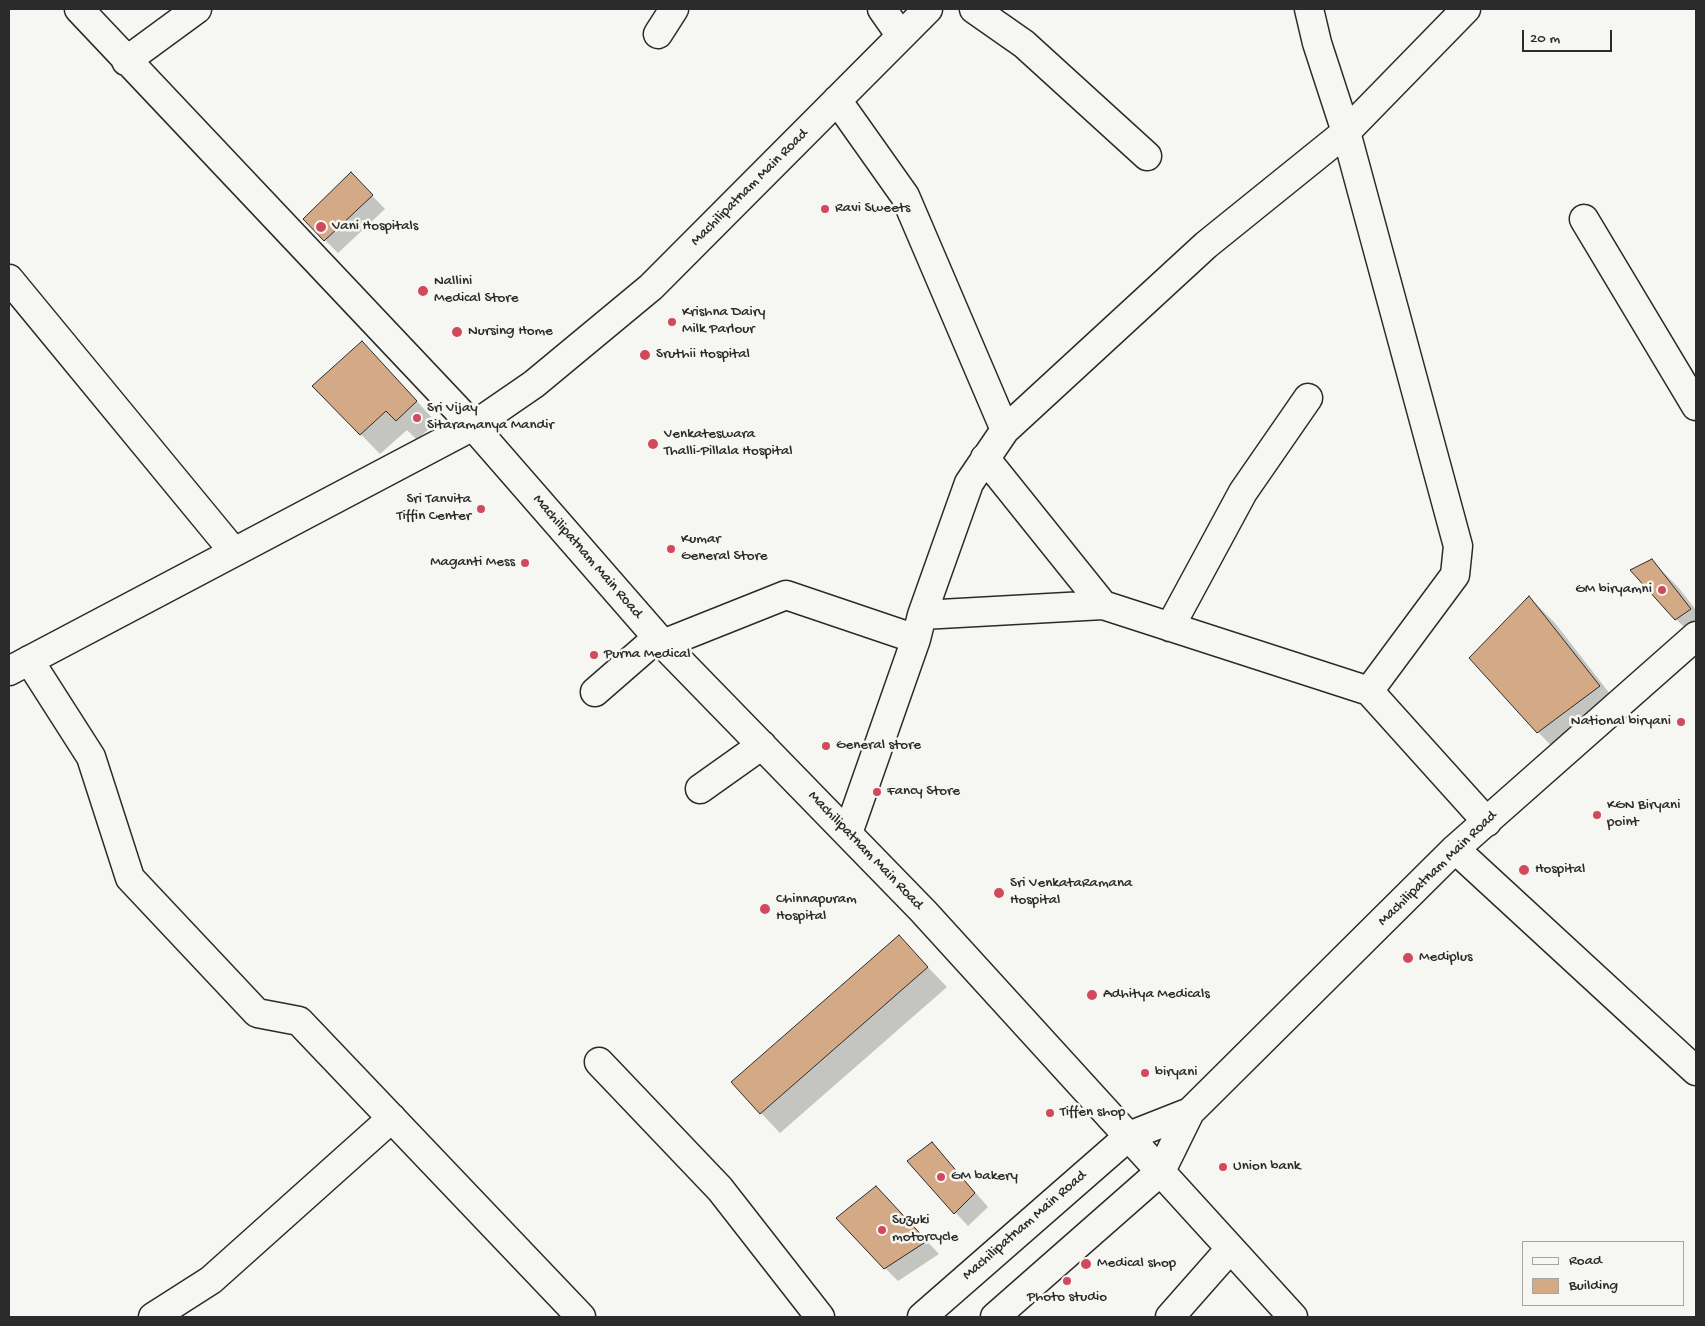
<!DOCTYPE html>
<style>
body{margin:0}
#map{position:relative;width:1705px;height:1326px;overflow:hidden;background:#f6f6f2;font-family:"Gochi Hand",sans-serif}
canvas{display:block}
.frame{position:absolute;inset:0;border:10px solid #2b2b2b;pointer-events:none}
.legend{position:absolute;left:1522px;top:1241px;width:162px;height:65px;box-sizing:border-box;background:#f6f6f2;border:1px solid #a5a5a2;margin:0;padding:6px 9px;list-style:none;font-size:15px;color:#2b2b2b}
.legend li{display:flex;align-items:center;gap:10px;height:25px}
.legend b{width:25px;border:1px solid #a5a5a2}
.scale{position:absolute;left:1522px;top:30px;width:90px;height:22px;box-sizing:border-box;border:2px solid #2b2b2b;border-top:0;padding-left:6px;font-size:15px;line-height:18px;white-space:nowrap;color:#2b2b2b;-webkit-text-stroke:4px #f6f6f2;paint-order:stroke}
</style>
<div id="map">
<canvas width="1705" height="1326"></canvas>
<div class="frame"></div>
<ul class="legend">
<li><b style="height:6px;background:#f6f6f2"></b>Road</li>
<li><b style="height:14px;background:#d4a986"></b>Building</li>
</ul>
<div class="scale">20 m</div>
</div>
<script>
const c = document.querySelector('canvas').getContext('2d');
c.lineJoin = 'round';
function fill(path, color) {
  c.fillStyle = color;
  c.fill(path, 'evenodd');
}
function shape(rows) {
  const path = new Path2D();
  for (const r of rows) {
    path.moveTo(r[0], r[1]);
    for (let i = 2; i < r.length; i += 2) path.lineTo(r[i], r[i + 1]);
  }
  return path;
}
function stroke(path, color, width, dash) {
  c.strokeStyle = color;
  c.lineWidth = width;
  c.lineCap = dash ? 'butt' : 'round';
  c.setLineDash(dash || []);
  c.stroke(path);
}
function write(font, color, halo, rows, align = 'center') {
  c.font = font + ' "Gochi Hand",sans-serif';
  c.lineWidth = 5;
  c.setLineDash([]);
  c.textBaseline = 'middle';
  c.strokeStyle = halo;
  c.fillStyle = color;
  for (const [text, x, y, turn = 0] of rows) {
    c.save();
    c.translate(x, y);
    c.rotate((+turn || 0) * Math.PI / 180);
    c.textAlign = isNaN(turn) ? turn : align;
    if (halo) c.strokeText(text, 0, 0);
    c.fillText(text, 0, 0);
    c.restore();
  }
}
const shadow = shape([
 [351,174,385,209,338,253,304,219],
 [381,362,436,422,417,440,407,430,380,454,314,386],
 [1652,561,1678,587,1696,610,1696,639,1676,619],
 [1529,597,1555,623,1624,712,1563,758,1538,732],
 [899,937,947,987,780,1133,761,1113],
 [932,1143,988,1207,968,1226,908,1161],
 [889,1201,939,1254,898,1281,885,1268]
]);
const building = shape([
 [351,172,373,195,324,241,303,219,351,172],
 [362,341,417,401,396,421,386,411,360,435,312,386,362,341],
 [1652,559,1691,609,1675,620,1630,570,1652,559],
 [1529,596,1600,686,1537,733,1469,658,1529,596],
 [899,935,928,967,760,1114,731,1082,899,935],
 [932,1142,975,1193,954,1214,907,1161,932,1142],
 [876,1186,927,1241,884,1269,836,1218,876,1186]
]);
const minor = shape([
 [79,9,473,426,663,644,923,911,1293,1317],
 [882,9,901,36],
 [974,9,1024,44,1147,156],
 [1309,9,1317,43,1346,132,1458,546,1455,575,1369,691],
 [658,34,674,9],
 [126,61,197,9],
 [837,100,905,196,1005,430],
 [1584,219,1696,406],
 [9,279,234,552],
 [985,458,1103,605],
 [922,615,969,483,1005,430,1206,245,1346,132,1466,9],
 [1170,627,1243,492,1308,398],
 [663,644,786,595,916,639],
 [29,660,91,757,130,878,257,1013,299,1021,581,1317],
 [9,671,473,426,534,384,651,287,928,9],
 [595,692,657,638],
 [700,789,762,745],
 [848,833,916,639,922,615,1103,605,1369,691,1487,822],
 [1455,849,1696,1071],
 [599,1062,720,1189,820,1317],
 [153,1317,211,1280,392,1118],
 [922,1317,1129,1136,1190,1112],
 [995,1317,1161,1171,1190,1112,1455,849,1696,636],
 [1170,1317,1230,1249]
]);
const markers = [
 [825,209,5,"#d1495b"],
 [321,227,6,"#d1495b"],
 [423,291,6,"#d1495b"],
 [672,322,5,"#d1495b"],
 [457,332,6,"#d1495b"],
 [645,355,6,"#d1495b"],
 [417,418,5,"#d1495b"],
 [653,444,6,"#d1495b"],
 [481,509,5,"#d1495b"],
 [671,549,5,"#d1495b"],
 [525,563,5,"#d1495b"],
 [1662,590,5,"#d1495b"],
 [594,655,5,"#d1495b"],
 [1681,722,5,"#d1495b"],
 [826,746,5,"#d1495b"],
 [877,792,5,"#d1495b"],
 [1597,815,5,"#d1495b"],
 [1524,870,6,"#d1495b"],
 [999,893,6,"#d1495b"],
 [765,909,6,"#d1495b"],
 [1408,958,6,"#d1495b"],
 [1092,995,6,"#d1495b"],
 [1145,1073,5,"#d1495b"],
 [1050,1113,5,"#d1495b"],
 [1223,1167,5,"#d1495b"],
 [941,1177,5,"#d1495b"],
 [882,1230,5,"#d1495b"],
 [1086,1264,6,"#d1495b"],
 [1067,1281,5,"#d1495b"]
];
const streetNames = [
 ["Machilipatnam Main Road",750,188,-45],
 ["Machilipatnam Main Road",587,557,49],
 ["Machilipatnam Main Road",865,851,46],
 ["Machilipatnam Main Road",1438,869,-44],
 ["Machilipatnam Main Road",1025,1226,-41]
];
const poiNames = [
 ["Ravi Sweets",835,209],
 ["Vani Hospitals",332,227],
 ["Nallini",434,282],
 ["Medical Store",434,299],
 ["Krishna Dairy",682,313],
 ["Milk Parlour",682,330],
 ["Nursing Home",468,332],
 ["Sruthii Hospital",656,355],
 ["Sri Vijay",427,409],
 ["Sitaramanya Mandir",427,426],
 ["Venkateswara",664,435],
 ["Thalli-Pillala Hospital",664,452],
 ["Sri Tanvita",471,500,"right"],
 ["Tiffin Center",471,517,"right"],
 ["Kumar",681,540],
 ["General Store",681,557],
 ["Maganti Mess",515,563,"right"],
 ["GM biryamni",1652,590,"right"],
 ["Purna Medical",604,655],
 ["National biryani",1671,722,"right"],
 ["General store",836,746],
 ["Fancy Store",887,792],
 ["KGN Biryani",1607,806],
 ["point",1607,823],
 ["Hospital",1535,870],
 ["Sri VenkataRamana",1010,884],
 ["Hospital",1010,901],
 ["Chinnapuram",776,900],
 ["Hospital",776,917],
 ["Mediplus",1419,958],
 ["Adhitya Medicals",1103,995],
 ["biryani",1155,1073],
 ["Tiffen shop",1060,1113],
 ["Union bank",1233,1167],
 ["GM bakery",951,1177],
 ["Suzuki",892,1221],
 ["motorcycle",892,1238],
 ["Medical shop",1097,1264],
 ["Photo studio",1067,1298,"center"]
];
fill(shadow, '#0003');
fill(building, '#d4a986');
stroke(building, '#2b2b2b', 1);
stroke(minor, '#2b2b2b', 31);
stroke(minor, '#f6f6f2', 28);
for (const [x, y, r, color] of markers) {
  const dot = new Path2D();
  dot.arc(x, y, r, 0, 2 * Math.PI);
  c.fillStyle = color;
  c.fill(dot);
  stroke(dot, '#f6f6f2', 2);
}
write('15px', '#2b2b2b', '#f6f6f2', streetNames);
write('15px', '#2b2b2b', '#f6f6f2', poiNames, 'left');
</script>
